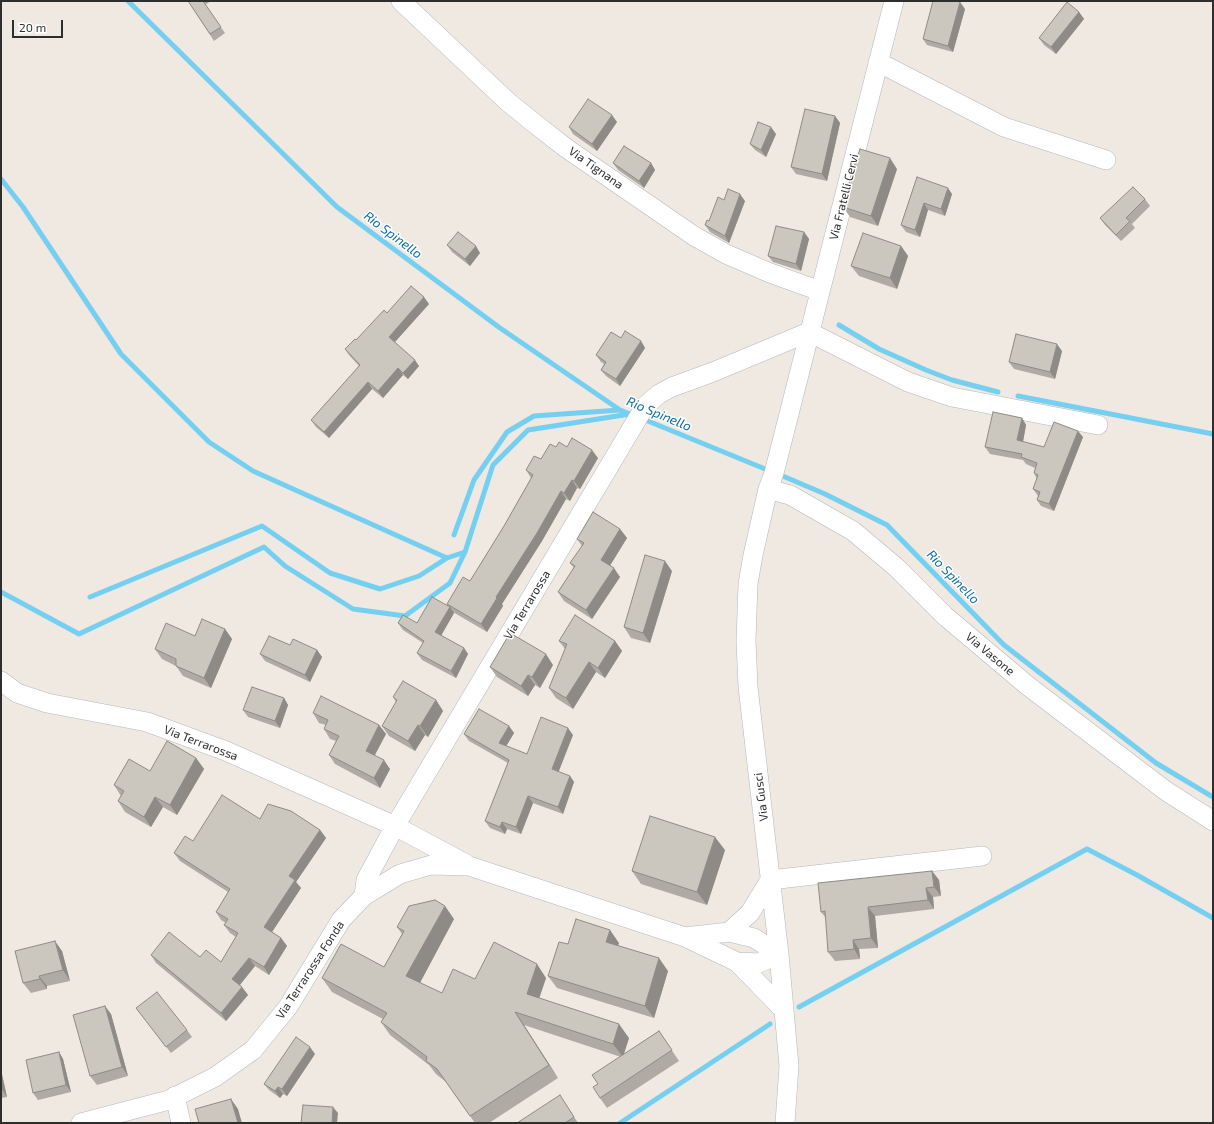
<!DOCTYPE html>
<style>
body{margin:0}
#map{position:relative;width:1214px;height:1124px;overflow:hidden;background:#efe9e1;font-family:"Exo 2",sans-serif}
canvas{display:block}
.frame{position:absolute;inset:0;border:2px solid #2e2e2e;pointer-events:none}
.scale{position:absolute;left:12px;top:20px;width:51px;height:18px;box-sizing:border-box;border:2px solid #2e2e2e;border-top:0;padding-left:5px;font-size:12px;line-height:14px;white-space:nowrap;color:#2e2e2e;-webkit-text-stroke:3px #fff;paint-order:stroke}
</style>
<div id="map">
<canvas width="1214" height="1124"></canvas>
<div class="frame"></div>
<div class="scale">20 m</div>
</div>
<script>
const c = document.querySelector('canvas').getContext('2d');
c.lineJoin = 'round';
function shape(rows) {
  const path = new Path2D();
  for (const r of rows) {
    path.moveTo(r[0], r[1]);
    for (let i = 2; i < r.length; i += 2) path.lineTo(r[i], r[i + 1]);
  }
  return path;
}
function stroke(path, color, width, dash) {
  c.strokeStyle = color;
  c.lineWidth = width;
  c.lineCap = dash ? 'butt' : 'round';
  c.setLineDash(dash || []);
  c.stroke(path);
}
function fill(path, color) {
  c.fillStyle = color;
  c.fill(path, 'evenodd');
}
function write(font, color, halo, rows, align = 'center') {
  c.font = font + ' "Exo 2",sans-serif';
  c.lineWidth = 3;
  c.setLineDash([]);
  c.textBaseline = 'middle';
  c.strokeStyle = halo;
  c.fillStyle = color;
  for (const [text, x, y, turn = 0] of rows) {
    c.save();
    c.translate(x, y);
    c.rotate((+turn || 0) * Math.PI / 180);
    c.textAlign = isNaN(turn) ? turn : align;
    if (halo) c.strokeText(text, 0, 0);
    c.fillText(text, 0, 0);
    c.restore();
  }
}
const stream = shape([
 [128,1,337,207,500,328,620,410,635,416],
 [1,179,23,207,121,354,209,442,253,471,447,558,465,552,493,465,528,430,630,414],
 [839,325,879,349,926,370,952,380,998,392],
 [1018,396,1213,434],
 [643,419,770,471],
 [778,474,825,494,887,525,1004,645,1156,763,1213,797],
 [454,535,474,480,507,432,534,416,620,410],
 [1,592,79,634,264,547,285,566,353,609,405,616,450,583,465,552],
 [90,597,262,526,330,573,380,589,419,576,447,558],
 [799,1007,1087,849,1137,875,1213,918],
 [620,1123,770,1024]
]);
const minor = shape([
 [401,1,508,102,534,123,566,148,694,236,726,254,770,273,820,291],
 [878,62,1004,127,1106,160],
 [768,489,790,495,853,531,897,568,945,616,1028,686,1166,791,1213,821],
 [1,681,17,693,47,703,147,722,226,751,395,826,466,864],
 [770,880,982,856],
 [364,896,366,880,395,826,645,406,659,394,672,387,713,372,809,332,908,382,952,397,1098,425],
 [729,932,750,913,770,880],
 [685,937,729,932,754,938,779,954],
 [737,962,759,963,779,954],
 [175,1096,181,1123],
 [81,1123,169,1100,215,1077,253,1050,288,1007,341,920,364,896,400,874,431,865,469,866,685,937,737,962,784,1010],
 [785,1123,789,1066,779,954,748,687,746,641,748,584,753,555,768,489,774,473,894,1]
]);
const wall = shape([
 [188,1,211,1,205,5,225,33,214,41],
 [965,9,953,52,927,45,923,39],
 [1079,12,1084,19,1056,54,1044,45,1039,38],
 [835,116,840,123,827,181,796,174,791,167],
 [617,122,597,151,573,134,569,127],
 [776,134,766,157,755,150,750,144],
 [613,163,651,163,655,170,644,188,618,170],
 [897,169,878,226,850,217,843,207],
 [917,177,952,194,945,216,928,210,920,237,906,232,901,225],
 [1145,199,1150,206,1132,224,1135,228,1121,241,1105,225,1100,218],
 [724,200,745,201,729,243,710,232,705,225],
 [804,232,809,239,801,271,773,262,768,256],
 [447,245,480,253,470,266,452,252],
 [901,246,908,256,897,289,859,276,851,266],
 [429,304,395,342,419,366,408,379,403,375,383,398,372,389,329,438,316,427,311,420,359,366,349,355,345,349,356,340,387,313],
 [621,338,641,341,645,348,620,386,606,376,601,370,604,364,601,362,596,355],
 [1062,351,1055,379,1014,369,1009,362],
 [1022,418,1026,425,1023,442,1044,447,1083,437,1054,511,1041,506,1037,500,1038,496,1033,489,1037,479,1034,473,1035,468,1026,464,1023,460,990,454,985,447],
 [556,447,567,447,598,458,580,489,577,488,570,501,566,499,542,541,502,604,503,606,487,632,453,612,454,613,441,636,464,648,468,654,456,678,422,660,417,653,423,643,403,630,398,623,417,623,449,607,447,604,470,581,504,526,531,478,526,470],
 [620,529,627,538,610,565,620,577,592,619,564,601,558,592,574,568,570,563,582,546,577,539],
 [672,571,650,643,631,638,624,627],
 [225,629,232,639,211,688,183,676,176,666,162,659,155,649,195,636],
 [559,641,615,641,622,651,605,678,596,672,573,709,556,698,549,688,565,649],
 [290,645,317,650,322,657,310,682,265,661,260,654],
 [553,665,540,688,535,685,528,696,497,677,490,667],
 [393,697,436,700,443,711,428,737,425,735,415,751,389,736,382,726,396,702],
 [284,698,288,705,280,728,248,717,243,710],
 [313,713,379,725,386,734,375,755,390,769,380,788,335,764,329,755,336,741,330,739,324,729,326,725,319,723],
 [509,726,514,733,506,746,527,754,573,735,558,771,570,776,574,782,563,814,533,803,521,834,507,829,505,834,490,828,485,821,508,763,469,741,464,734],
 [196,758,204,769,177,815,163,807,151,827,125,812,118,801,121,796,114,785,150,771],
 [260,819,320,830,326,838,296,882,301,888,272,932,281,938,287,946,269,975,255,966,240,985,248,995,226,1021,156,963,151,955,200,957,221,962,236,937,230,933,224,925,226,923,221,920,216,912,228,892,180,861,174,853,193,841],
 [725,850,707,905,641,884,632,871],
 [932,871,939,880,941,896,933,897,934,909,875,916,878,948,859,949,860,959,835,961,828,952,826,918,821,912],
 [454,919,420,983,442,993,475,979,546,978,539,998,629,1038,623,1055,659,1031,679,1061,607,1108,600,1098,598,1084,621,1057,524,1025,558,1078,489,1123,475,1123,446,1082,436,1074,429,1065,390,1035,381,1022,383,1019,332,992,322,978,384,967,402,934,397,927],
 [619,943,618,945,668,971,654,1018,557,988,548,976,568,944],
 [62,951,70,981,47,986,47,989,31,993,23,983],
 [136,1008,187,1030,192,1037,171,1053],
 [111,1014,128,1076,97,1085,90,1076],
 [59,1052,63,1059,71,1092,38,1100,33,1093],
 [315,1054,287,1096,283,1094,280,1098,269,1090,264,1084],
 [1,1070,7,1097,1,1098],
 [567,1106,578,1123,517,1123]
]);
const shadedWall = shape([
 [960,2,965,9,953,52,948,46],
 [1079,12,1084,19,1056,54,1051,47],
 [612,115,617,122,597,151,592,144],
 [835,116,840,123,827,181,822,174],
 [771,127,776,134,766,157,761,150],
 [890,158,897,169,878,226,871,216],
 [651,163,655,170,644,188,639,181],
 [948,188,952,194,945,216,941,209],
 [740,194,745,201,729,243,725,236],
 [924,203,928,210,920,237,915,230],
 [804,232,809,239,801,271,796,264],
 [476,246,480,253,470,266,465,259],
 [901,246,908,256,897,289,890,278],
 [424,297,429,304,394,343,389,337],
 [641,341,645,348,620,386,616,379],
 [1057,344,1062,351,1055,379,1050,372],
 [415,360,419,366,408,379,403,373],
 [398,368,403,375,383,398,378,391],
 [368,382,372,389,329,438,324,432],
 [1022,418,1026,425,1022,447,1017,440],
 [1078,431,1083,437,1054,511,1049,504],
 [592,450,598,458,580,489,574,481],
 [572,480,577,488,570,501,564,493],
 [561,491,566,499,542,541,502,604,503,606,487,632,481,624,496,597],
 [620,529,627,538,608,569,601,560],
 [665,561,672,571,650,643,643,633],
 [614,568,620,577,592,619,586,610],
 [450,607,454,613,439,639,435,632],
 [225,629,232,639,211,688,204,678],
 [615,641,622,651,605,678,598,668],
 [464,648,468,654,456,678,451,671],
 [317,650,322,657,310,682,305,675],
 [546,654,553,665,540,688,532,677],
 [589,662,596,672,573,709,566,698],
 [528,675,535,685,528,696,521,686],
 [284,698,288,705,280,728,275,721],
 [436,700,443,711,428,737,420,726],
 [379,725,386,734,372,760,366,751],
 [418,725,425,735,415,751,408,741],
 [509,726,514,733,504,750,499,743],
 [568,728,573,735,557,776,552,769],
 [196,758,204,769,177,815,170,805],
 [384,760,390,769,380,788,374,778],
 [570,776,574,782,563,814,558,807],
 [528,796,533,803,521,834,516,827],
 [155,797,163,807,151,827,144,817],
 [502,822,507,829,505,834,500,827],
 [320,830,326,838,296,882,301,888,270,935,264,927,289,876],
 [715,837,725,850,707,905,697,892],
 [932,871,939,880,941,896,934,887],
 [926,888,933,897,934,909,928,900],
 [445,906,454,919,416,990,406,976],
 [868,907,875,916,878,948,871,938],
 [610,930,619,943,615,954,606,942],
 [281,938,287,946,269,975,264,967],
 [853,940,859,949,860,959,854,949],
 [55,941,62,951,70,981,63,970],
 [249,958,255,966,238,987,232,979],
 [659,958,668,971,654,1018,645,1006],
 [537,964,546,978,536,1008,527,994],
 [39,976,47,986,47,989,40,979],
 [242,987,248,995,226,1021,221,1013],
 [105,1006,111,1014,128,1076,122,1067],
 [515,1012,524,1025,558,1078,549,1065],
 [619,1024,629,1038,623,1057,613,1044],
 [310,1047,315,1054,287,1096,282,1089],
 [59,1052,63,1059,71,1092,66,1085],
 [1,1070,7,1097,1,1088],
 [278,1087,283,1094,280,1098,275,1091],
 [231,1099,238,1109,242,1123,238,1123],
 [333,1107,338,1113,337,1123,332,1123]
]);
const building = shape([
 [188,1,203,1,221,27,210,34,188,1],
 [933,1,958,1,960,2,948,46,923,39,933,1],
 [1067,2,1079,12,1051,47,1039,38,1067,2],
 [588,99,612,115,592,144,569,127,588,99],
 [805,109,835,116,822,174,791,167,805,109],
 [758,122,771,127,761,150,750,144,758,122],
 [624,146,651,163,639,181,613,163,624,146],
 [860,149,890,158,871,216,843,207,850,179,860,149],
 [917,177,948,188,941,209,924,203,915,230,901,225,917,177],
 [1133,187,1145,199,1126,218,1130,221,1116,235,1100,218,1133,187],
 [728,189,740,194,725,236,705,225,707,220,709,221,718,197,724,200,728,189],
 [776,226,804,232,796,264,768,256,776,226],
 [458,232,476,246,465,259,447,245,458,232],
 [863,233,901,246,890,278,851,266,863,233],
 [411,286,424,297,389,337,415,360,403,373,398,368,378,391,368,382,324,432,311,420,360,365,345,349,355,339,356,340,384,310,387,313,411,286],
 [625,331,641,341,616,379,601,370,606,362,596,355,611,332,621,338,625,331],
 [1016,334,1057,344,1050,372,1009,362,1016,334],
 [993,412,1022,418,1017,440,1044,447,1054,422,1078,431,1049,504,1037,500,1040,492,1033,489,1038,475,1034,473,1037,463,1021,457,1022,454,985,447,993,412],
 [572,438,592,450,574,481,572,480,564,493,561,491,537,533,496,597,497,598,481,624,447,604,463,577,470,581,504,526,533,475,526,470,534,456,541,459,550,444,556,447,559,442,567,447,572,438],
 [593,512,620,529,601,560,614,568,586,610,558,592,575,566,570,563,584,543,577,539,593,512],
 [645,555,665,561,643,633,624,627,645,555],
 [432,597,450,607,435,632,464,648,451,671,417,653,424,641,398,623,403,615,417,623,432,597],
 [575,615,615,641,598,668,589,662,566,698,549,688,567,644,559,641,575,615],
 [202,619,225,629,204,678,176,666,176,659,155,649,166,623,195,636,202,619],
 [510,633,546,654,532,677,528,675,521,686,490,667,510,633],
 [269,636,290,645,293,639,317,650,305,675,260,654,269,636],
 [403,681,436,700,420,726,418,725,408,741,382,726,397,700,393,697,403,681],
 [252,687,284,698,275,721,243,710,252,687],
 [321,696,379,725,366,751,384,760,374,778,329,755,339,736,324,729,328,720,313,713,321,696],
 [479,709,509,726,499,743,527,754,541,717,568,728,552,769,570,776,558,807,528,796,516,827,502,822,500,827,485,821,509,760,464,734,479,709],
 [167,741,196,758,170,805,155,797,144,817,118,801,124,791,114,785,129,759,150,771,167,741],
 [222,795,260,819,268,804,291,811,320,830,289,876,295,880,264,927,281,938,264,967,249,958,232,979,242,987,221,1013,151,955,169,932,200,957,206,950,221,962,238,933,224,925,228,919,216,912,230,889,174,853,185,836,193,841,222,795],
 [650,816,715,837,697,892,632,871,650,816],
 [932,871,934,887,926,888,928,900,868,907,871,938,853,940,854,949,828,952,825,911,821,912,818,883,932,871],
 [435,900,445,906,406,976,442,993,453,969,475,979,494,942,537,964,527,994,619,1024,613,1044,515,1012,549,1065,470,1116,437,1069,426,1061,427,1057,381,1022,387,1013,322,978,341,944,384,967,404,931,397,927,409,906,435,900],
 [576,919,610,930,606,942,659,958,645,1006,548,976,559,942,568,944,576,919],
 [55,941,63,970,39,976,40,979,23,983,15,951,55,941],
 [157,992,187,1030,166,1047,136,1008,157,992],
 [105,1006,122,1067,90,1076,73,1015,105,1006],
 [659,1031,672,1050,600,1098,593,1087,598,1084,592,1075,659,1031],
 [296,1037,310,1047,282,1089,278,1087,275,1091,264,1084,296,1037],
 [59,1052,66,1085,33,1093,26,1060,59,1052],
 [560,1095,574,1117,565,1123,517,1123,560,1095],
 [231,1099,238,1123,199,1123,195,1109,231,1099],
 [303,1105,333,1107,332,1123,301,1123,303,1105]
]);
const streetNames = [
 ["Via Tignana",596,168,35],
 ["Via Fratelli Cervi",844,197,-76],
 ["Via Terrarossa",527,605,-59],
 ["Via Vasone",990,654,40],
 ["Via Terrarossa",201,743,21],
 ["Via Gusci",761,797,-97],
 ["Via Terrarossa Fonda",310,970,-57]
];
const waterNames = [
 ["Rio Spinello",393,235,37],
 ["Rio Spinello",659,414,23],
 ["Rio Spinello",953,577,46]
];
stroke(stream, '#75cff0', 5);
stroke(minor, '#b4b7c1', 20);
stroke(minor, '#fff', 19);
fill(wall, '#afaba4');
fill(shadedWall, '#8e8b86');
fill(building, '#cbc7bf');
stroke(building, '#8e8b86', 1);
write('12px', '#2e2e2e', '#fff', streetNames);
write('italic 13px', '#0d6fa3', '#fff', waterNames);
</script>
